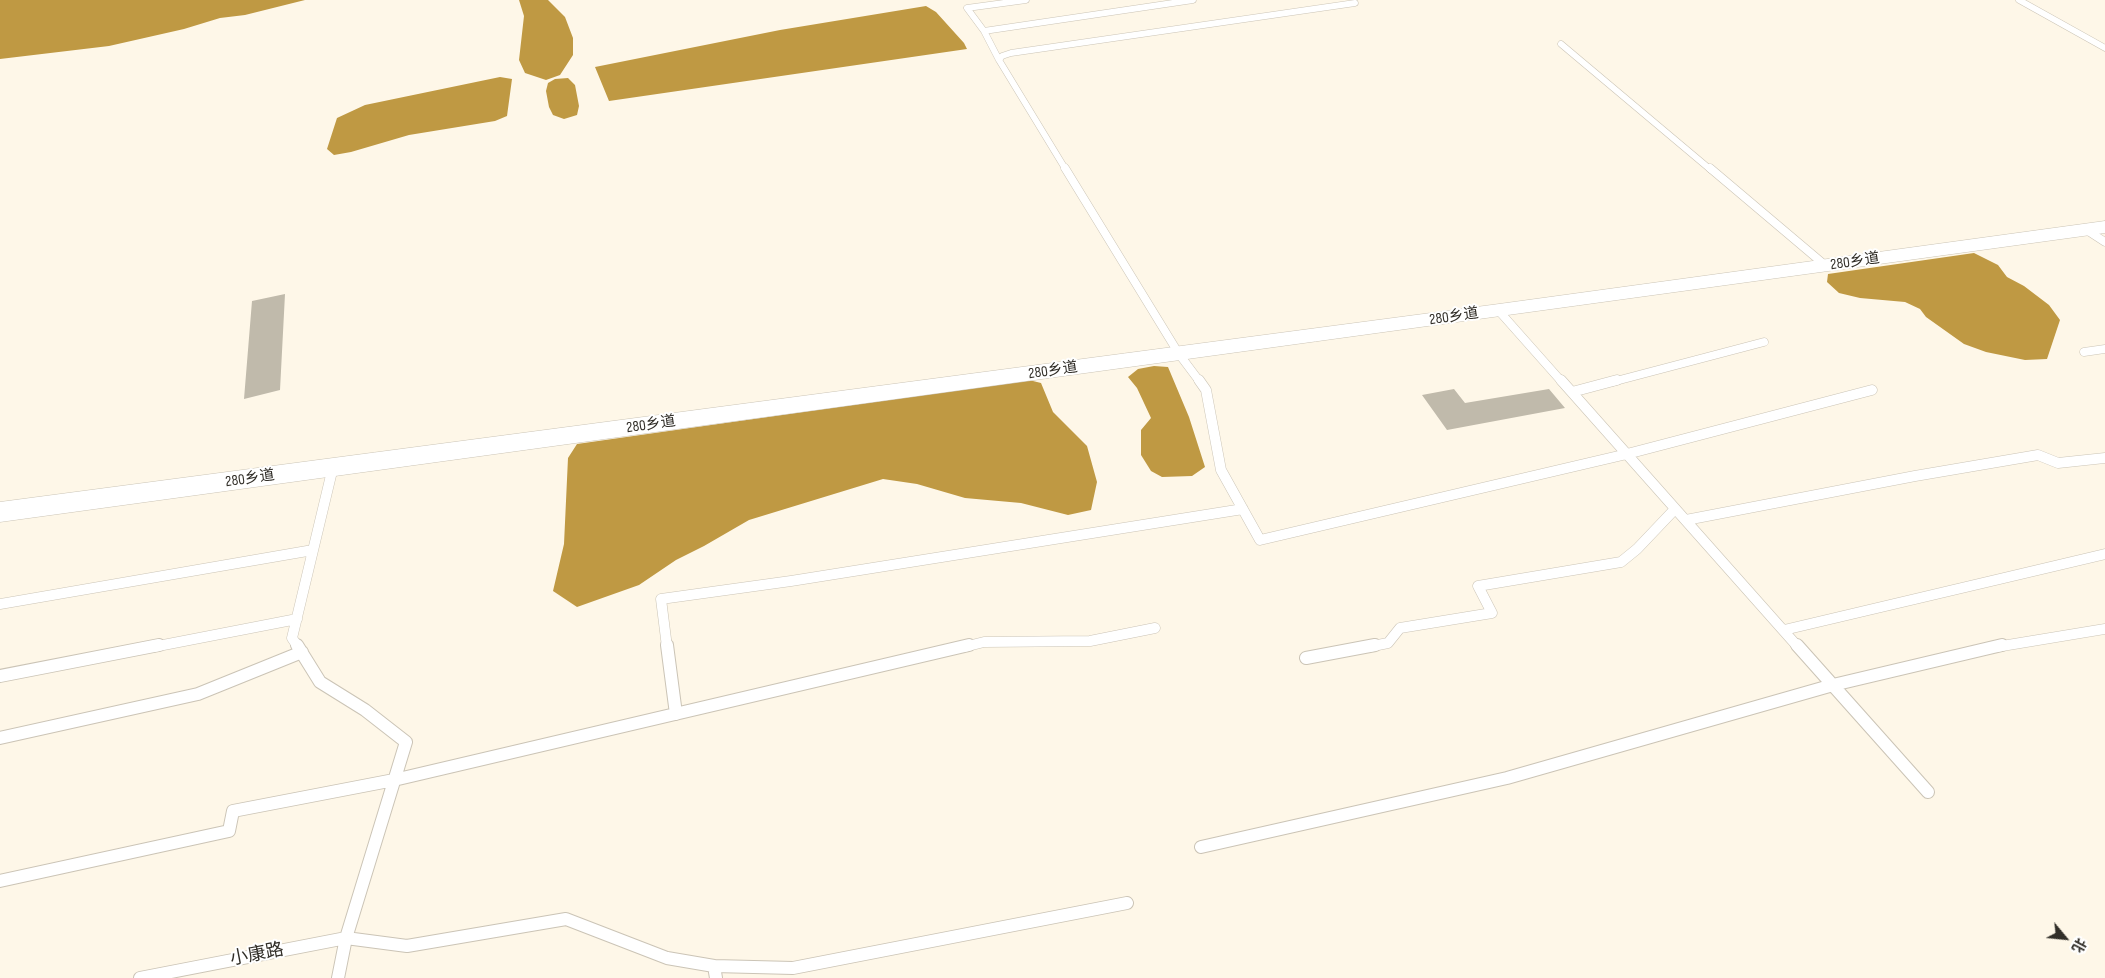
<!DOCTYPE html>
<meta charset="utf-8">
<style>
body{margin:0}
#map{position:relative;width:2105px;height:978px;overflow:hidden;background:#fef7e8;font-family:"Sofia Sans Condensed","Noto Sans SC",sans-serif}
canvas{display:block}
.north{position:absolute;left:2040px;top:913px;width:50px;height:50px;-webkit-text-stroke:4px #fff;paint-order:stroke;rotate:118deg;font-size:14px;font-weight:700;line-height:20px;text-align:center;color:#312e28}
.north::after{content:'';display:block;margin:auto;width:18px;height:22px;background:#312e28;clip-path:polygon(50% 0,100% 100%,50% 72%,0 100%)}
</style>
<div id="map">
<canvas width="2105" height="978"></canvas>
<div class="north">北</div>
</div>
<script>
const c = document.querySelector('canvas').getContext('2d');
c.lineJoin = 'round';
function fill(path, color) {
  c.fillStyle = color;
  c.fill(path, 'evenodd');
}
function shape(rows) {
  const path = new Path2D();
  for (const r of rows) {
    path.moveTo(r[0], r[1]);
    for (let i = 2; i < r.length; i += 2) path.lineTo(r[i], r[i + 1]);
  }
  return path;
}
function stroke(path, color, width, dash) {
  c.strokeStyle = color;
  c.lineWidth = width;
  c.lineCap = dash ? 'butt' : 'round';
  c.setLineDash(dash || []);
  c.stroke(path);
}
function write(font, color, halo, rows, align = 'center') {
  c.font = font + ' "Sofia Sans Condensed","Noto Sans SC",sans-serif';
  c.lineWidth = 4;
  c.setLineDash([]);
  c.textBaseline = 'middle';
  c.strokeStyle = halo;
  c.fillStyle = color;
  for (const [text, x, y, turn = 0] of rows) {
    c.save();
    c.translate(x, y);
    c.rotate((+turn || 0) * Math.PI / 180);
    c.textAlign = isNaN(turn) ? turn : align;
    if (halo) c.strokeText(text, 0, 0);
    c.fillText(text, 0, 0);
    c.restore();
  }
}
const water = shape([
 [0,0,305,0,245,15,220,18,184,29,109,46,0,59],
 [519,0,548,0,565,17,573,38,573,55,560,75,546,80,525,73,519,60,524,16],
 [926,6,936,12,964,43,967,49,609,101,595,67,780,30],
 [500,77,512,79,507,116,495,121,409,135,351,152,334,155,327,149,337,118,365,105],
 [568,78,575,85,579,106,577,115,564,119,553,115,549,107,546,91,548,83,555,79],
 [1974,253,1998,265,2007,277,2024,286,2049,305,2060,320,2047,359,2025,360,1986,352,1964,344,1926,317,1920,309,1905,302,1860,298,1839,293,1827,282,1828,274],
 [1154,366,1168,367,1189,417,1205,467,1192,476,1162,477,1151,471,1141,455,1141,430,1151,418,1137,388,1128,377,1138,369],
 [1029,380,1041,383,1053,412,1087,446,1097,482,1091,510,1068,515,1021,503,965,498,917,484,883,479,749,520,704,546,676,560,639,585,577,607,553,591,564,544,568,458,577,444]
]);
const building = shape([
 [285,294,280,390,244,399,252,301],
 [1454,389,1465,403,1549,389,1565,408,1447,430,1422,395]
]);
const laneFar3 = shape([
 [2019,0,2105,48],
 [984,31,967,8,1026,0],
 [1561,44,1711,170],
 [999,60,984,31,1193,0],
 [1066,170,999,60,1002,56,1011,53,1355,3]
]);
const laneFar2 = shape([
 [1065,168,1179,354,1200,382],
 [1710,168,1826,266],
 [2085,229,2105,242],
 [1499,311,1562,382],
 [2084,352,2105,349],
 [1612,382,1764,342]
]);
const laneFar1 = shape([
 [1199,380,1206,390,1221,470,1260,540,1627,454,1872,390],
 [1561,380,1798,647],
 [1572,392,1617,380],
 [1686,520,1915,476,2038,455,2058,463,2105,458],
 [0,604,313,550],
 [1784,630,2105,554],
 [153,647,297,619],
 [298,647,292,638,333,467],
 [667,647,661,599,791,581,1243,509],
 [964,647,984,642,1090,641,1155,628],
 [1368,647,1388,643,1400,628,1492,613,1478,586,1621,562,1637,549,1675,509],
 [1996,647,2105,629]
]);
const lane = shape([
 [297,645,320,682,365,710,406,742,346,938,338,978],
 [667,645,676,714],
 [1797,645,1928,792],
 [1306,658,1375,645],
 [0,676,159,645],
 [0,738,198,694,302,652],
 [1201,847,1507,778,1833,685,2002,645],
 [0,881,229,831,233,811,394,780,969,645],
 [714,966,793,968,1127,903],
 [140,978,346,938,407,946,566,919,667,958,714,966,716,978]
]);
const secondary = shape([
 [2105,221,2105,233,0,522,0,502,1499,304,2105,221]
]);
const streetNames = [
 ["280乡道",1855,262,-8],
 ["280乡道",1454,317,-8],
 ["280乡道",1053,371,-8],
 ["280乡道",651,425,-8],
 ["280乡道",250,479,-8]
];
const nearStreetnames = [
 ["小康路",257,955,-11]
];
fill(water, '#bf9943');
fill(building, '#c0baab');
stroke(laneFar3, '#cbc4b6', 7);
stroke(laneFar2, '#cbc4b6', 9);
stroke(laneFar1, '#cbc4b6', 11);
stroke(lane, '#cbc4b6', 14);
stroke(secondary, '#cbc4b6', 1);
stroke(laneFar3, '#fff', 6);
stroke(laneFar2, '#fff', 8);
stroke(laneFar1, '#fff', 10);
stroke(lane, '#fff', 12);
fill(secondary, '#fff');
write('15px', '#312e28', '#fff', streetNames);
write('18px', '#312e28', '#fff', nearStreetnames);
</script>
